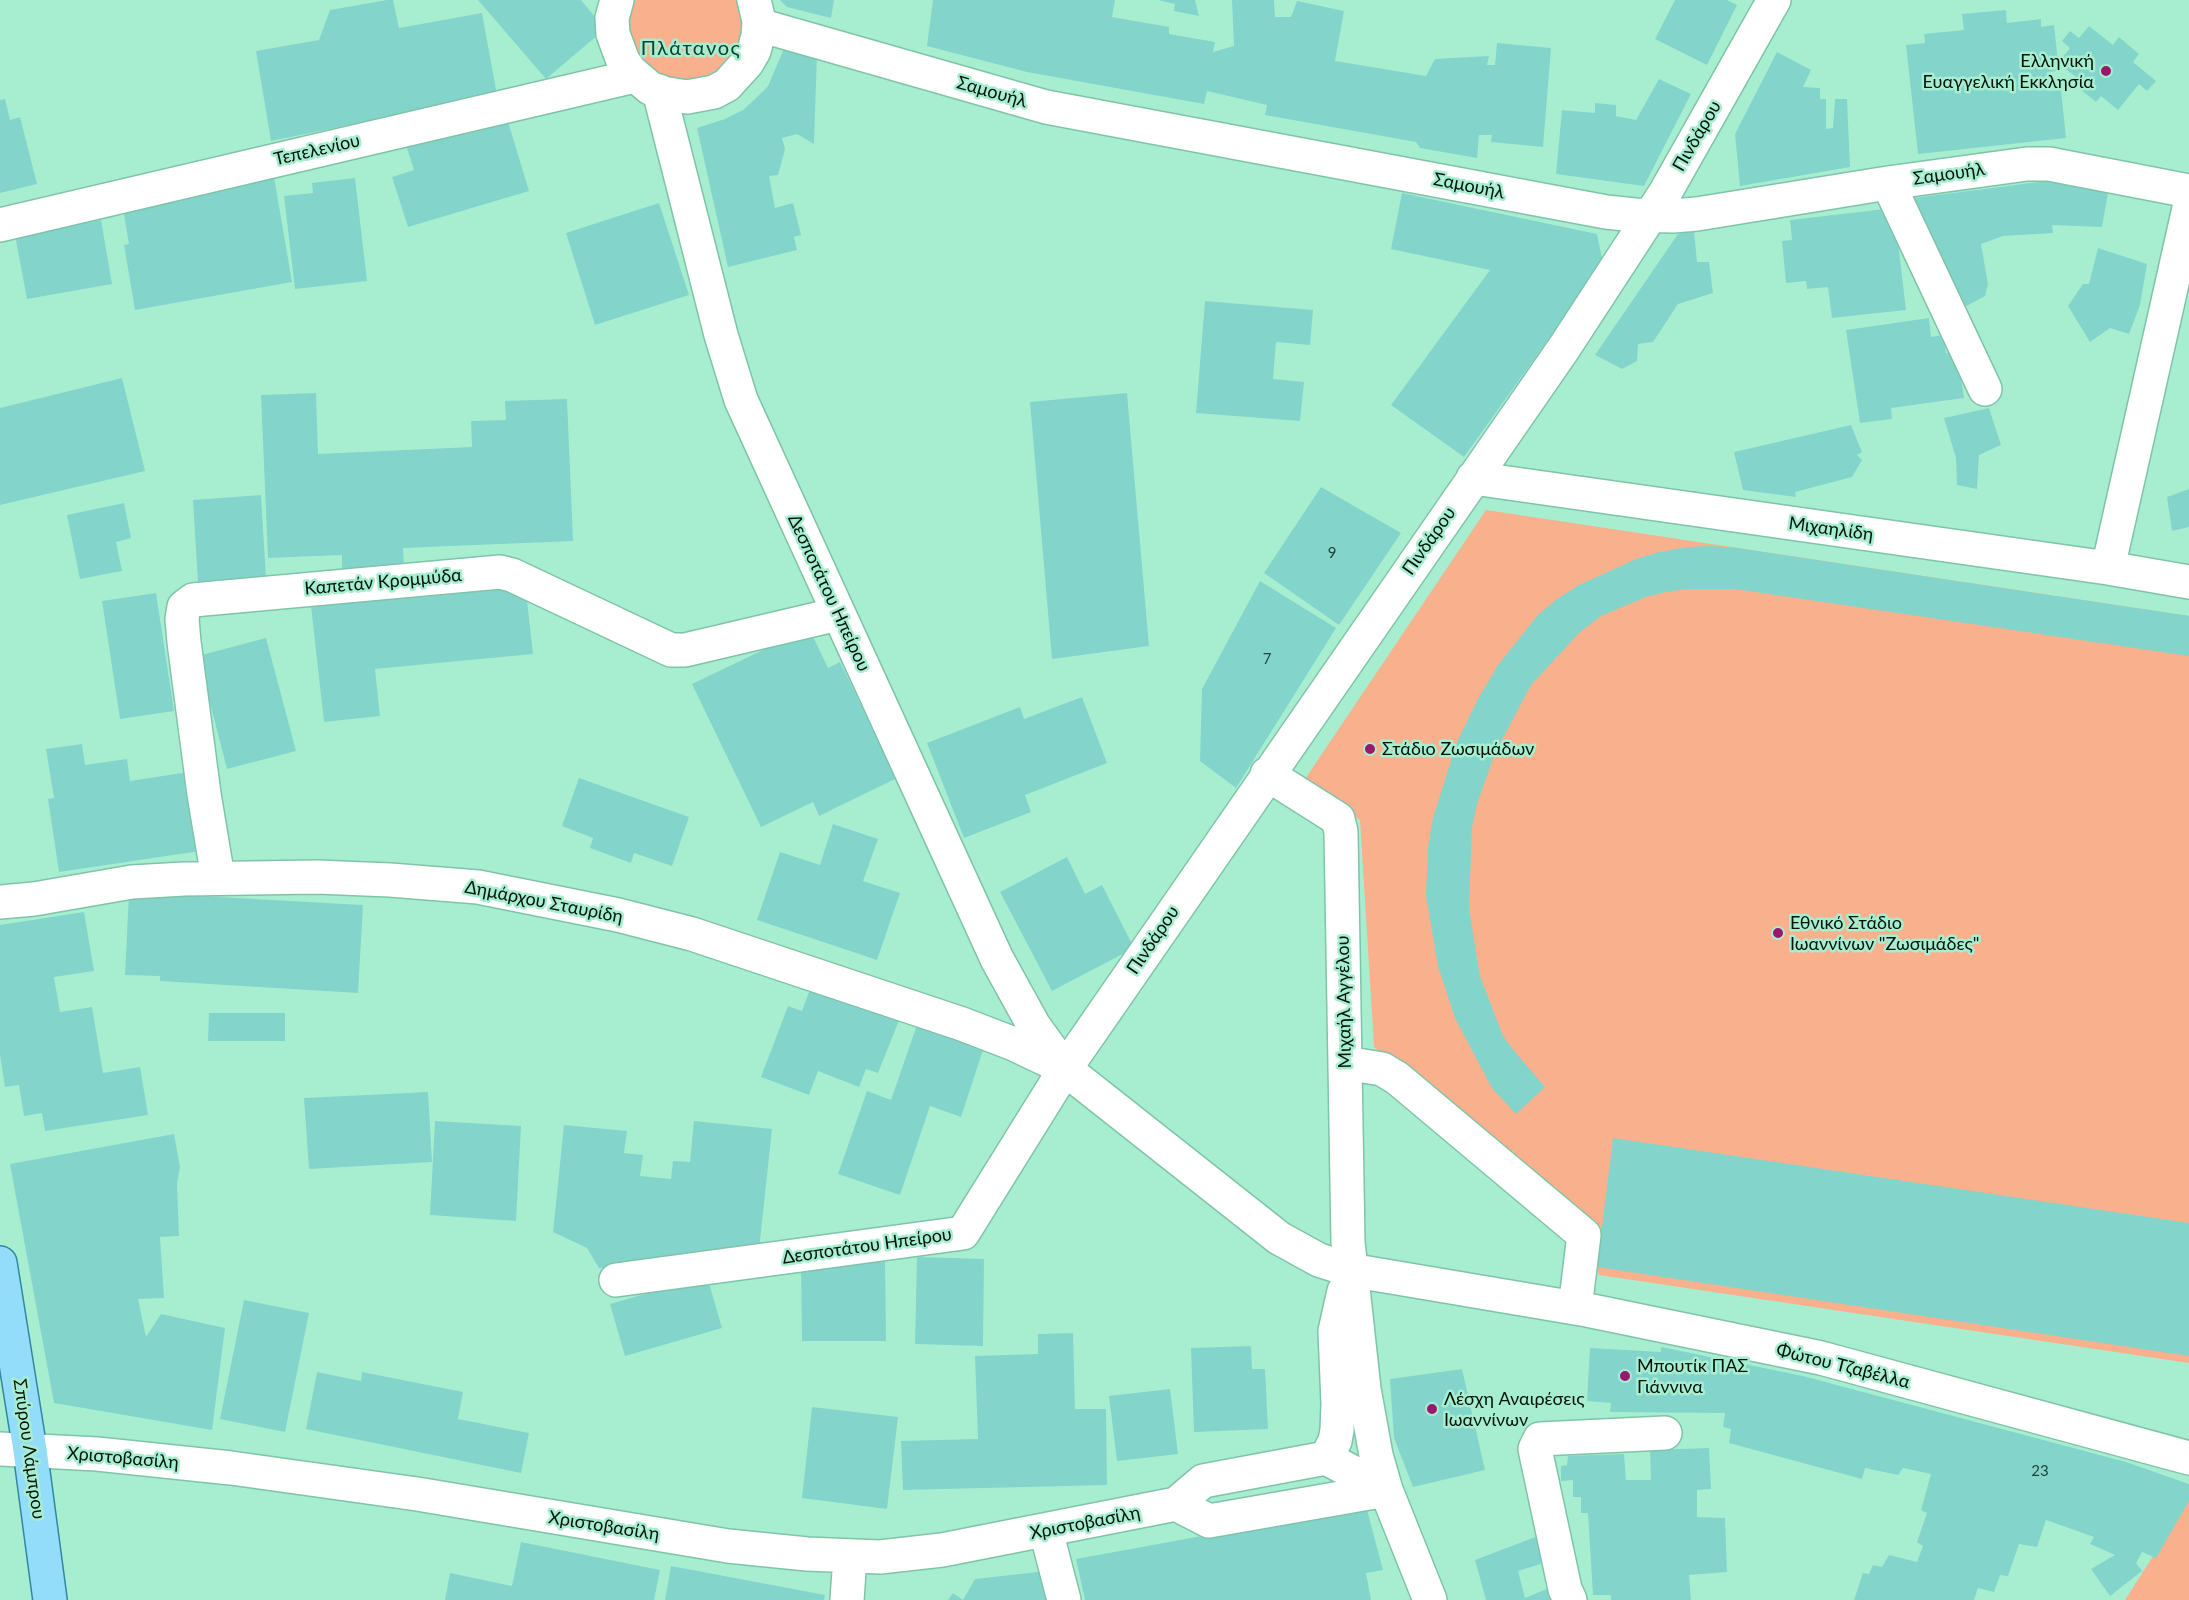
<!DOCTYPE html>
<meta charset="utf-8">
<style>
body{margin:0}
canvas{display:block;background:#a7eed1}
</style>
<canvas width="2189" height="1600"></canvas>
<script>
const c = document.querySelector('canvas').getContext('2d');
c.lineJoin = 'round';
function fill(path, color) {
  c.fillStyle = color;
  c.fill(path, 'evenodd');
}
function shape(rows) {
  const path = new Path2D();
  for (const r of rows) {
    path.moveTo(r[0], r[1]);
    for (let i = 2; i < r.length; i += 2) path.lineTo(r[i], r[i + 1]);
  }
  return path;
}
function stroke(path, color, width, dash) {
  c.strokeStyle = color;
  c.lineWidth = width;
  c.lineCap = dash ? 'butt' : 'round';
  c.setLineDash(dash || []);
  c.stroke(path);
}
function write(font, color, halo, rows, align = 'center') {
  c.font = font + ' Lato,sans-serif';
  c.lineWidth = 5;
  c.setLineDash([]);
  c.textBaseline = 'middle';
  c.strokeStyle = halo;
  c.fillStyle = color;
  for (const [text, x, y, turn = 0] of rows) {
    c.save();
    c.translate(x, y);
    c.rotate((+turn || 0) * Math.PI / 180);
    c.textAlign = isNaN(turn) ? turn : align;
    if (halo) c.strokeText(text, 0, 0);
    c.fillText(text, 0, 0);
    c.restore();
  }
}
const green = shape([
 [628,0,744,0,747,38,717,78,667,83,630,49,626,9],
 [1486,510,2189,616,2189,1363,1599,1275,1597,1267,1602,1239,1374,1047,1360,820,1303,782],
 [2189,1500,2189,1600,2125,1600]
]);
const building = shape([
 [387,0,393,0,399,28,482,13,497,95,271,141,256,51,319,40,330,10],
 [478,0,581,0,605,29,546,79],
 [780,0,834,0,831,18,787,7],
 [933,0,1115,0,1112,17,1169,27,1169,34,1215,42,1213,52,1234,46,1232,0,1274,0,1275,17,1291,17,1297,1,1344,11,1335,61,1426,76,1435,59,1489,56,1487,65,1495,65,1497,43,1551,48,1543,147,1491,142,1492,135,1479,135,1477,158,1420,148,1416,142,1265,115,1267,105,1207,91,1204,104,1027,72,927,46],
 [1158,0,1195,0,1199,16,1174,11,1175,4],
 [1675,0,1727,0,1737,5,1707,65,1655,39],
 [2006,10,2007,23,2041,19,2041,27,2054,25,2059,71,2047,72,2049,91,2061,90,2066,138,1918,154,1906,45,1925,43,1924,34,1964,30,1962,14],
 [2089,26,2113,45,2119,37,2139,54,2133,62,2156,81,2147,91,2139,84,2118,110,2101,96,2096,102,2075,85,2080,80,2058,63,2070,48,2062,41,2070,31,2079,38],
 [786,44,817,53,814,144,797,134,782,138,785,149,778,175,769,176,775,208,793,203,801,235,794,237,797,250,728,267,697,128,725,119,743,110,754,100,768,86],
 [1777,52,1811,70,1803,87,1820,88,1820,99,1826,99,1826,129,1833,128,1835,99,1847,99,1850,167,1740,186,1735,134],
 [1659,79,1691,94,1644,186,1556,174,1562,110,1595,113,1595,103,1616,105,1616,116,1636,120],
 [5,99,10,120,20,117,37,184,0,193,0,100],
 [506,115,529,191,408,227,392,177,414,170,406,145],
 [274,177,292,282,135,310,124,245,129,244,122,203],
 [355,178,367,281,295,289,284,196,313,193,312,183],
 [2054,180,2108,193,2102,227,2052,225,2053,233,2003,236,1981,244,1988,284,1985,296,1963,308,1914,198],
 [1402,193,1597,234,1603,263,1464,457,1391,405,1490,270,1391,249],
 [659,203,689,295,595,325,566,233],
 [1894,208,1906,310,1832,318,1828,287,1807,289,1806,281,1786,283,1782,241,1792,240,1790,220],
 [101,220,112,284,27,299,15,235],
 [1694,231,1697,262,1709,262,1713,293,1678,304,1653,342,1638,344,1637,361,1622,369,1595,355,1678,234],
 [2098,248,2147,264,2140,305,2129,334,2110,328,2090,342,2068,306,2083,284,2089,284],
 [1205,301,1313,310,1310,345,1276,342,1273,379,1304,382,1300,421,1196,413],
 [1929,318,1931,337,1943,335,1946,353,1957,352,1964,398,1891,408,1892,419,1860,423,1846,330],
 [122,378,145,471,0,505,0,408],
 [316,393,318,454,472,447,471,421,506,420,505,401,567,399,573,541,403,548,404,569,342,571,342,555,268,558,261,395],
 [1127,393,1149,646,1052,659,1030,402],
 [1989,408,2001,445,1979,455,1977,489,1957,485,1956,458,1944,418],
 [1851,425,1862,452,1857,455,1862,460,1852,477,1795,492,1796,497,1743,490,1734,452],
 [1321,487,1401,533,1339,625,1264,573],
 [2189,489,2189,527,2172,531,2167,497],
 [261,495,266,579,198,583,193,500],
 [124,503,131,538,116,542,122,571,80,579,67,515],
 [1711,546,1737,548,2189,616,2189,656,1735,589,1687,589,1666,592,1646,597,1601,616,1579,633,1531,685,1495,753,1477,804,1472,827,1469,909,1480,976,1503,1036,1515,1052,1545,1087,1516,1114,1492,1088,1455,1018,1438,966,1426,896,1428,847,1433,818,1457,742,1478,699,1498,665,1538,615,1557,599,1579,585,1636,559,1659,552,1688,547],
 [1260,581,1336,628,1236,788,1200,761,1202,689],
 [525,582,533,654,375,669,380,716,324,722,311,606],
 [156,593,174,711,120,719,102,601],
 [809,628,828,668,840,662,897,778,819,816,813,802,761,827,692,684],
 [266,638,296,751,227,769,198,656],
 [1082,697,1107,763,1025,795,1031,812,964,838,927,743,1020,707,1024,719],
 [82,744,85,765,127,759,130,781,195,771,207,850,59,872,48,799,54,798,46,749],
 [579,778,689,817,672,866,634,853,631,863,590,848,593,838,562,826],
 [833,824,878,839,863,881,900,893,877,960,757,920,780,852,820,865],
 [1067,857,1085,894,1102,885,1134,948,1052,991,1000,892],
 [129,892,363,905,358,993,160,981,160,976,125,975],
 [84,912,94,971,54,977,60,1012,92,1007,103,1073,140,1067,148,1115,45,1131,42,1113,24,1116,19,1085,5,1087,0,1055,0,925],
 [812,984,900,1018,878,1073,866,1069,859,1087,818,1071,809,1095,761,1077,788,1006,802,1011],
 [209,1013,285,1013,285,1041,208,1041],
 [918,1022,985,1044,961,1117,930,1106,900,1195,838,1174,867,1091,891,1100],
 [428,1092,432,1162,309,1169,304,1098],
 [435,1121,521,1126,516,1221,430,1215],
 [694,1121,772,1129,758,1259,599,1268,587,1248,553,1232,564,1125,627,1131,624,1153,643,1155,640,1176,671,1179,673,1161,690,1162],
 [174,1134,180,1167,177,1184,179,1236,160,1237,164,1298,138,1299,146,1337,161,1314,225,1328,212,1430,54,1403,10,1164],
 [1613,1138,2189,1223,2189,1356,1597,1267],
 [917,1257,984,1259,983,1346,915,1344],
 [885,1259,886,1341,802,1341,801,1261],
 [707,1276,722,1328,625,1356,610,1304],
 [244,1300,309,1313,285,1432,220,1419],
 [1073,1333,1075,1409,1106,1409,1107,1485,903,1490,901,1441,978,1439,975,1356,1038,1354,1038,1334],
 [1251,1346,1252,1369,1265,1369,1268,1429,1194,1432,1191,1348],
 [1661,1347,1803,1376,2126,1462,2189,1484,2189,1501,2156,1558,2142,1552,2136,1563,2142,1571,2110,1596,2091,1569,2115,1555,2090,1544,2094,1537,2046,1520,2037,1547,2019,1544,2008,1576,2000,1575,1994,1592,1978,1588,1974,1600,1854,1600,1863,1573,1869,1574,1873,1565,1882,1567,1889,1555,1917,1562,1923,1546,1917,1542,1927,1513,1921,1510,1931,1474,1903,1468,1898,1475,1865,1468,1862,1479,1729,1443,1731,1429,1723,1427,1725,1413,1610,1412,1611,1403,1587,1401,1590,1348,1661,1352],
 [1462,1369,1485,1470,1413,1487,1394,1438,1390,1379],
 [317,1372,361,1381,362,1372,463,1392,458,1419,529,1433,521,1473,306,1429],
 [1170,1389,1178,1454,1117,1461,1109,1396],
 [812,1407,898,1417,887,1509,802,1498],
 [1709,1448,1711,1489,1697,1490,1697,1517,1725,1518,1727,1572,1689,1575,1691,1600,1611,1600,1611,1595,1593,1595,1588,1513,1581,1513,1581,1497,1573,1497,1573,1480,1561,1481,1561,1466,1567,1465,1568,1456,1624,1454,1626,1480,1651,1480,1650,1450],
 [1366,1506,1383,1570,1366,1573,1371,1600,1085,1600,1076,1559],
 [1538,1536,1544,1563,1518,1571,1525,1598,1549,1588,1552,1600,1486,1600,1475,1560],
 [521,1542,660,1570,654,1600,445,1600,450,1573,512,1586],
 [671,1566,825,1595,824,1600,665,1600],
 [1046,1571,1053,1600,948,1600,953,1593,963,1600,975,1579]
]);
const minor = shape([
 [617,0,612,18,613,34,623,61,630,71,650,88,662,93,687,97,714,92,727,85,747,63,754,51,758,36,759,21,754,0],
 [759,25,1046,107,1606,212,1635,215,1673,216,1697,214,1888,183,2027,164,2049,164,2189,191],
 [659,91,721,335,741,400,997,959,1034,1026,1065,1069,1279,1238,1319,1260,1350,1270,1587,1310,1821,1358,2189,1458],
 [1888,183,1985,389],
 [0,225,635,76],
 [1473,478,2108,568,2189,582],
 [2108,568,2189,208],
 [1267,774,1338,819,1341,832,1348,1242,1364,1389,1376,1455,1386,1490,1430,1600],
 [218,878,204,794,184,642,182,619,184,607,193,600,500,572,512,575,671,650,685,650,838,614],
 [0,902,34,899,132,882,184,879,317,877,390,880,478,887,618,915,692,934,962,1024,1014,1044,1058,1065],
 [1345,1063,1382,1069,1397,1078,1584,1235,1575,1308],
 [616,1280,963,1233,1065,1069,1564,348,1665,193,1774,0],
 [0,1449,97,1454,231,1468,417,1494,728,1546,807,1554,880,1557,942,1550,1176,1504,1203,1481,1326,1458],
 [1326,1458,1335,1441,1337,1430,1338,1404,1335,1331,1344,1291],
 [1326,1458,1386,1490],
 [1176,1504,1209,1521,1386,1490],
 [1046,1531,1064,1600],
 [847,1600,850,1557],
 [1570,1600,1565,1589,1535,1449,1540,1439,1665,1433]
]);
const major = shape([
 [0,1263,30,1450,50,1600]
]);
const markers = [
 [2106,71,6,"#99176c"],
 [1370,749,6,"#99176c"],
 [1778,933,6,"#99176c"],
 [1625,1376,6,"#99176c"],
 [1432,1409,6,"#99176c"]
];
const numberNames = [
 ["9",1332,553],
 ["7",1267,659],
 ["23",2040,1471]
];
const poiNames = [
 ["Ελληνική",2094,61,"right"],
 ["Ευαγγελική Εκκλησία",2094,82,"right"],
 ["Στάδιο Ζωσιμάδων",1382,749],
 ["Εθνικό Στάδιο",1790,923],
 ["Ιωαννίνων \"Ζωσιμάδες\"",1790,944],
 ["Μπουτίκ ΠΑΣ",1637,1366],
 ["Γιάννινα",1637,1387],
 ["Λέσχη Αναιρέσεις",1444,1399],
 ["Ιωαννίνων",1444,1420]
];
const streetNames = [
 ["Σαμουήλ",992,92,16],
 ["Πινδάρου",1697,136,-60],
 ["Τεπελενίου",317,150,-13],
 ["Σαμουήλ",1949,174,-8],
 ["Σαμουήλ",1469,186,11],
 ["Μιχαηλίδη",1831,529,8],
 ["Πινδάρου",1429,541,-55],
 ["Καπετάν Κρομμύδα",383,582,-5],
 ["Δεσποτάτου Ηπείρου",829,593,65],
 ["Δημάρχου Σταυρίδη",544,902,11],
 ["Πινδάρου",1153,940,-56],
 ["Μιχαήλ Αγγέλου",1344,1002,-91],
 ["Δεσποτάτου Ηπείρου",867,1246,-8],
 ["Φώτου Τζαβέλλα",1843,1366,14],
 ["Σπύρου Λάμπρου",29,1449,82],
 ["Χριστοβασίλη",123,1458,5],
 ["Χριστοβασίλη",1085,1523,-11],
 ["Χριστοβασίλη",604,1526,9]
];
const neighbourhoodNames = [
 ["Πλάτανος",691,49]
];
fill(green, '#f9b08c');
fill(building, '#83d5cc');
stroke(minor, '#7fc4a8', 36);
stroke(major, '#3188a3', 36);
stroke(minor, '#fff', 33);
stroke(major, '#94ddfa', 33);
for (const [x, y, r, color] of markers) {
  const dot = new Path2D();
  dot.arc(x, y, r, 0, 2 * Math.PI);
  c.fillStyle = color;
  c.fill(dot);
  stroke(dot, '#a7eed1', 2);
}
write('15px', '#21443a', null, numberNames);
write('18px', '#00130a', '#a7eed1', poiNames, 'left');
write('18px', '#00130a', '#a7eed1', streetNames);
c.letterSpacing = '1.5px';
write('20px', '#0a4332', '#a7eed1', neighbourhoodNames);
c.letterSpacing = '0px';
</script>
